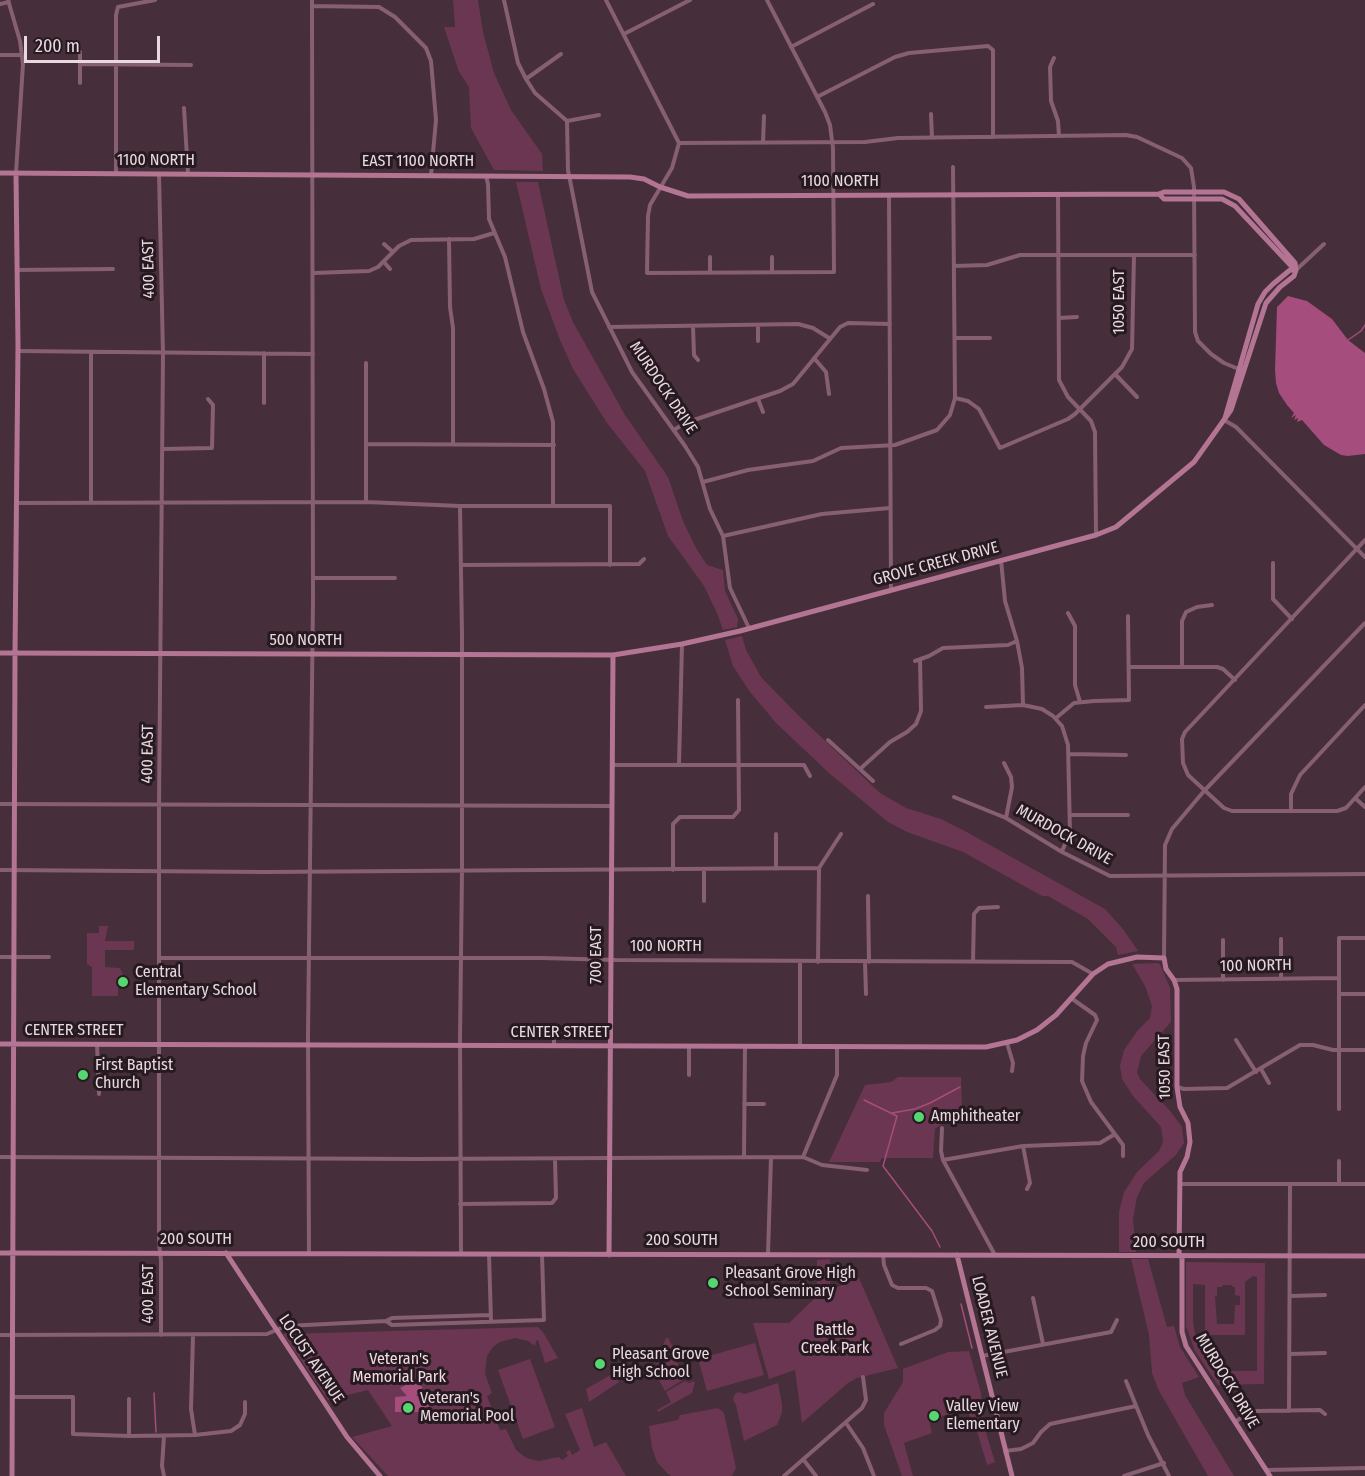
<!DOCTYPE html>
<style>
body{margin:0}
#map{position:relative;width:1365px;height:1476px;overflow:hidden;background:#462e3a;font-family:"Fira Sans Condensed",sans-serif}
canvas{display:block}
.scale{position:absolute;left:24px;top:36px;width:136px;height:27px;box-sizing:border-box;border:3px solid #e8d8df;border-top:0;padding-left:8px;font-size:18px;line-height:21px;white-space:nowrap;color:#e8d8df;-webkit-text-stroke:4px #261a20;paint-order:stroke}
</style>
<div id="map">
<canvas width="1365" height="1476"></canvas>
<div class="scale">200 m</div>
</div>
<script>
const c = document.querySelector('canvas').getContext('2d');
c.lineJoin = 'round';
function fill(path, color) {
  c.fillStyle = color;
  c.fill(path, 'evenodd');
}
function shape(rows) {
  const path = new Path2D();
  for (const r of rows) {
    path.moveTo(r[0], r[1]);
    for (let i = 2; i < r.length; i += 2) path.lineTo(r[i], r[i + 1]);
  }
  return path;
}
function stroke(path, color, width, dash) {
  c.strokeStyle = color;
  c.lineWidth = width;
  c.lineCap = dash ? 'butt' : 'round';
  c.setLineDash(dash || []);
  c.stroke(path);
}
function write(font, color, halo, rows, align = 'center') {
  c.font = font + ' "Fira Sans Condensed",sans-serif';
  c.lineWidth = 6;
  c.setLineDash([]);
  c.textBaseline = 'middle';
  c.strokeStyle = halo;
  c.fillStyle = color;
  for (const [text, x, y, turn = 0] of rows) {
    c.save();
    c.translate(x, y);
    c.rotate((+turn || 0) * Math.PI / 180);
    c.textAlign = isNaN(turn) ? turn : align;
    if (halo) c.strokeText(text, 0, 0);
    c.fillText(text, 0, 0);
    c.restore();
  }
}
const green = shape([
 [453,0,478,0,483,32,494,73,511,110,542,154,543,171,494,170,471,128,469,87,459,72,444,27,455,27],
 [516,182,538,182,564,300,573,322,625,415,668,477,683,521,696,548,707,565,723,570,725,591,738,619,737,627,723,630,717,613,704,586,668,536,645,471,607,423,573,369,560,340,541,289],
 [742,636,746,650,761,677,798,715,880,793,906,808,941,819,963,830,1105,909,1123,929,1138,951,1118,955,1116,947,1088,919,1048,896,1042,896,963,852,907,832,888,822,829,773,776,723,750,692,733,666,725,640],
 [99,926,108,926,105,941,134,941,134,950,105,950,105,967,120,968,124,977,118,978,118,996,92,996,92,967,87,964,87,933,99,933],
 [1156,963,1160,964,1170,988,1171,1022,1141,1056,1137,1073,1140,1079,1171,1112,1182,1127,1184,1143,1176,1155,1144,1183,1137,1197,1133,1219,1136,1252,1119,1252,1119,1212,1124,1192,1137,1172,1159,1151,1163,1142,1161,1127,1133,1096,1122,1079,1120,1066,1124,1050,1138,1030,1150,1018,1152,1006,1145,986,1132,964],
 [898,1077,961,1077,962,1110,935,1129,933,1158,882,1158,880,1162,829,1162,865,1085,891,1082],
 [830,1259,830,1290,859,1278,898,1368,857,1378,848,1383,802,1423,795,1370,769,1379,753,1323,789,1323,817,1296,817,1260],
 [1131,1259,1148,1259,1167,1327,1174,1326,1180,1347,1199,1377,1182,1383,1185,1395,1234,1476,1208,1476,1158,1389,1152,1373,1149,1335],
 [1186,1262,1265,1263,1264,1384,1218,1385,1195,1351,1186,1326],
 [1253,1276,1257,1277,1257,1371,1216,1371,1195,1334,1193,1321,1193,1284,1205,1285,1205,1335,1245,1335,1245,1282],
 [1223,1285,1232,1285,1232,1287,1235,1287,1235,1295,1240,1296,1240,1305,1235,1305,1234,1324,1217,1324,1215,1296,1217,1296,1217,1287,1222,1287],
 [538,1327,543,1332,558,1358,545,1363,538,1340,536,1341,535,1346,528,1341,515,1338,500,1342,493,1347,487,1356,485,1374,492,1393,487,1396,500,1430,506,1429,516,1450,526,1458,539,1461,559,1457,562,1460,568,1456,566,1452,570,1450,572,1455,580,1450,565,1414,582,1408,594,1447,606,1442,626,1476,388,1476,352,1437,392,1426,368,1390,328,1400,283,1334],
 [666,1338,668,1338,677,1354,674,1357,686,1378,665,1391,652,1367,666,1358,661,1349],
 [755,1343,764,1375,707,1391,698,1359],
 [969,1351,981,1393,984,1426,995,1462,987,1465,974,1421,971,1422,967,1409,929,1420,932,1433,904,1443,913,1476,902,1476,884,1425,884,1413,903,1382,903,1369,948,1352],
 [530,1359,555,1427,523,1439,498,1370],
 [614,1373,619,1382,589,1402,586,1389],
 [685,1381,689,1383,693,1381,695,1383,692,1393,658,1412,657,1410,671,1402,666,1392],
 [778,1383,782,1404,782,1413,777,1425,744,1441,736,1405,733,1400,734,1395,738,1392,745,1394],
 [718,1408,724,1413,736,1468,732,1476,671,1476,667,1473,657,1462,652,1448,649,1426,678,1420,680,1415]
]);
const water = shape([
 [1288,296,1307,301,1332,319,1348,340,1365,353,1365,454,1348,456,1341,455,1324,445,1302,420,1297,422,1298,418,1294,420,1296,415,1291,418,1294,413,1287,405,1279,393,1276,383,1275,370,1277,307],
 [411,1382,423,1387,416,1396,428,1396,429,1412,395,1412,395,1397,407,1396,400,1388]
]);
const stream = shape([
 [1348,340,1361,331,1365,325],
 [864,1100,897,1116,883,1166,932,1231,940,1247],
 [892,1113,915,1109,930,1103,960,1087],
 [961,1304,972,1348],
 [154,1393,156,1432]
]);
const street = shape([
 [8,0,20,41,23,64,16,173],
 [504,0,518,63,526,79,535,93,567,121,568,170,592,292,632,372,685,446,698,467,710,509,723,536,730,588,749,628],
 [606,0,679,143,672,168,650,205,648,216,647,273,834,272,833,148,830,125,825,112,767,0],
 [0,4,9,2],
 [312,6,379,7,395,17,426,48,431,61,436,120,431,175],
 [624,34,690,0],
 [791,47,873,4],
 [80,52,80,64,191,65],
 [0,55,22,55],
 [1054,58,1050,67,1051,101,1058,121,1059,136],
 [526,79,561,54],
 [80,83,80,64],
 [817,97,895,57,909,53,988,46,993,50,993,137],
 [184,108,188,174],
 [931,114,932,138],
 [567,121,599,115],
 [679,143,865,142,898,138,1126,135,1137,137,1182,158,1191,168,1194,187,1195,332,1198,341,1211,354,1224,363,1241,370],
 [763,143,764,116],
 [116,173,116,15,118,7,155,0],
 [159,174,163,354,159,805,159,1243,161,1261,161,1335],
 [486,176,488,184,489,219,505,257,523,332,544,389,553,422,553,506],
 [1058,194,1059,380,1068,397,1091,421,1095,432,1096,535],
 [889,195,891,590],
 [449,239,450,307,453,328,453,443],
 [384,244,393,252],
 [772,257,772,272],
 [384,262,390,269],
 [954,266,987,265,1020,255,1195,255],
 [17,270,113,269],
 [1296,270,1324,244],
 [314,273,369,271,378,267,399,246,411,240,474,239,494,233],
 [710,273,710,257],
 [1059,318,1077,317],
 [758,325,758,341],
 [693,326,694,355,698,360],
 [609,327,798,324,813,328,829,338],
 [955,338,990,338],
 [18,351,313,354],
 [814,358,826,372,829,394],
 [366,363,366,502],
 [1115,374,1137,397],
 [955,398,968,401,979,409,1000,448,1068,419,1075,414,1122,367,1132,349,1134,255],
 [758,399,763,412],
 [264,403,264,353],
 [1224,420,1236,427,1365,557],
 [674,430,685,423,780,391,793,384,840,327,848,323,890,324],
 [366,444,554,445],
 [163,449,212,448,213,405,208,399],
 [703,482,748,470,813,461,841,448,895,445,937,430,950,415,955,398,953,167],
 [17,503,366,502,460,506,610,506,610,565],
 [91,503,91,352],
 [460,506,462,635,462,871,460,1039,461,1254],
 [723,536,822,514,890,508],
 [1365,540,1185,732,1182,739,1183,763,1188,775,1224,808,1232,811,1337,811,1346,808,1365,787],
 [1001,560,1005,601,1017,641,1022,668,1023,705],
 [1273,563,1273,599,1292,619],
 [461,565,639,564,644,559],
 [313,578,395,578],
 [1068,613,1075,626,1075,685,1080,702],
 [915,661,929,656,943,648,1008,645,1017,641],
 [1129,667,1217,667,1223,669,1235,680],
 [1182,667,1182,621,1186,612,1197,607,1212,605],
 [986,707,1023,705,1042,709,1053,716,1062,726,1068,745,1070,833,1062,851],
 [1056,718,1074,703,1094,701,1129,700,1128,616],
 [828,740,873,781],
 [1069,754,1126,755],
 [1004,763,1011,777,1012,787,1006,818],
 [679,764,682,644],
 [612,765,804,765,810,776],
 [860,769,890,742,907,732,916,724,921,711,920,659],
 [954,797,1006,818,1062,852,1110,876,1365,874],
 [1355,798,1365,807],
 [0,804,612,806],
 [1291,811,1291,794,1300,775,1365,705],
 [1070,815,1128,815],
 [776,834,776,869],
 [0,870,266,872,819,868],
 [673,870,673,824,680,817,733,817,739,810,738,700],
 [704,870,704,901],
 [868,896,869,962],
 [1281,939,1281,979],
 [1223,940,1223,980],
 [0,957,49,957],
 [160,958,542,958,617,960,1072,962,1093,974],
 [1164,958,1165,845,1172,829,1204,791,1365,623],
 [800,961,800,1046],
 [818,962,819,868,841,834],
 [865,962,866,994],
 [973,962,974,914,979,908,998,907],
 [1174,980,1338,978],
 [1339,994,1365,994],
 [1071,998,1095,1015,1097,1020,1086,1043,1083,1056,1082,1081,1091,1102,1123,1145,1123,1156],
 [554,1026,554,1046],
 [1236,1040,1256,1072],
 [1007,1043,1013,1063,1012,1071],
 [97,1044,99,1094],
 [1261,1069,1269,1083],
 [689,1075,689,1046],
 [1177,1087,1184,1089,1227,1088,1300,1045,1313,1045,1333,1050,1364,1050],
 [744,1104,764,1104],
 [1339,1109,1339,938,1365,938],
 [942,1128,941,1151,943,1160,995,1255],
 [1023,1146,1030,1183,1027,1189],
 [0,1157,417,1159,803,1157,822,1165,867,1170],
 [744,1157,745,1046],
 [803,1157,837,1075,837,1047],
 [943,1160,1023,1146,1100,1143,1115,1134],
 [1339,1161,1339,1184],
 [1180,1184,1365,1184],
 [460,1204,552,1203,556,1198,555,1159],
 [309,1254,308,1036,313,599,312,0],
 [489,1254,491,1321],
 [768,1254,771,1157],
 [883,1255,884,1265,892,1285,898,1288,926,1288,932,1291,941,1320,940,1326,935,1330,901,1344],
 [1290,1296,1325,1295],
 [1033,1298,1043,1344],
 [386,1321,392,1325,544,1320,542,1254],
 [0,1335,267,1334,286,1326,386,1321,392,1318,490,1315],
 [193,1336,191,1409,195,1435],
 [1290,1354,1325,1353],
 [982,1356,1111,1332,1117,1320],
 [1126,1381,1148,1435,1169,1476],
 [12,1397,73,1397,73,1434,129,1436,195,1435,231,1431,240,1425,245,1414,245,1402],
 [1289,1411,1290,1184],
 [1235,1422,1248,1413,1256,1411,1320,1410,1325,1414],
 [846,1423,863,1448,874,1476],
 [129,1436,129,1399],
 [164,1436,162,1466,164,1476],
 [1005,1451,1021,1449,1033,1443,1041,1432,1050,1424,1136,1406],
 [803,1459,816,1476],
 [1266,1470,1365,1468],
 [784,1476,862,1408,866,1400,863,1377],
 [1124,1476,1164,1463]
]);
const secondary = shape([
 [0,173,630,177,644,179,660,187,688,196,1159,194,1164,192,1224,192,1239,199,1295,263,1296,270],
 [1159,194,1164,199,1222,199,1235,206,1295,270],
 [1225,418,1258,304,1265,292,1273,284,1290,270,1296,270],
 [0,653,613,655,682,644,740,631,1096,535,1116,527,1194,462,1231,410,1266,303,1280,287,1294,276,1296,270],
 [0,1044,986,1047,1017,1040,1037,1030,1056,1015,1093,974,1108,964,1137,957,1164,958,1166,969,1174,980,1177,989,1177,1087,1180,1107,1188,1123,1190,1142,1187,1157,1180,1172,1179,1256],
 [0,1253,1365,1256],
 [226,1253,347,1437,380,1476],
 [609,1255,613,655],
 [957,1255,1012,1476],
 [1182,1256,1182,1332,1186,1346,1270,1476],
 [12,1476,15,654,18,346,16,174]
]);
const markers = [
 [123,982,6,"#56d671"],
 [83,1075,6,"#56d671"],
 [919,1117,6,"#56d671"],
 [713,1283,6,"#56d671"],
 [600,1364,6,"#56d671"],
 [408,1408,6,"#56d671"],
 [934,1416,6,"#56d671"]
];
const streetNames = [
 ["1100 NORTH",156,161],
 ["EAST 1100 NORTH",418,162],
 ["1100 NORTH",840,182],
 ["400 EAST",149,269,-91],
 ["1050 EAST",1120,302,-90],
 ["MURDOCK DRIVE",663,388,56],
 ["GROVE CREEK DRIVE",936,564,-15],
 ["500 NORTH",306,641],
 ["400 EAST",148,754,-89],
 ["MURDOCK DRIVE",1064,835,29],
 ["100 NORTH",666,947],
 ["700 EAST",597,955,-90],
 ["100 NORTH",1256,966,-1],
 ["CENTER STREET",74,1031],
 ["CENTER STREET",560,1033],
 ["1050 EAST",1165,1067,-91],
 ["200 SOUTH",196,1240],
 ["200 SOUTH",682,1241],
 ["200 SOUTH",1169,1243],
 ["400 EAST",149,1294,-90],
 ["LOADER AVENUE",989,1327,76],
 ["LOCUST AVENUE",311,1359,56],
 ["MURDOCK DRIVE",1227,1381,59]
];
const poiNames = [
 ["Central",135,973],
 ["Elementary School",135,991],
 ["First Baptist",95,1066],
 ["Church",95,1084],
 ["Amphitheater",931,1117],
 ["Pleasant Grove High",725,1274],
 ["School Seminary",725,1292],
 ["Pleasant Grove",612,1355],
 ["High School",612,1373],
 ["Veteran's",420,1399],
 ["Memorial Pool",420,1417],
 ["Valley View",946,1407],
 ["Elementary",946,1425]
];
const parkNames = [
 ["Battle",835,1331],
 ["Creek Park",835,1349],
 ["Veteran's",399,1360],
 ["Memorial Park",399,1378]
];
fill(green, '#6b3651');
fill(water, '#a54d7c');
stroke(stream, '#a54d7c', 1.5);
stroke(street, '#875f72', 4);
stroke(secondary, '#b37593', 5);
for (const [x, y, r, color] of markers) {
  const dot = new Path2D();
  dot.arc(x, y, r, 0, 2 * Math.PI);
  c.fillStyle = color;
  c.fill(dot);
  stroke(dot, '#261a20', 2);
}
write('16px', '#e8d8df', '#261a20', streetNames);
write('16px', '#e8d8df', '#261a20', poiNames, 'left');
write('16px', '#f4dae5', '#261a20', parkNames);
</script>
